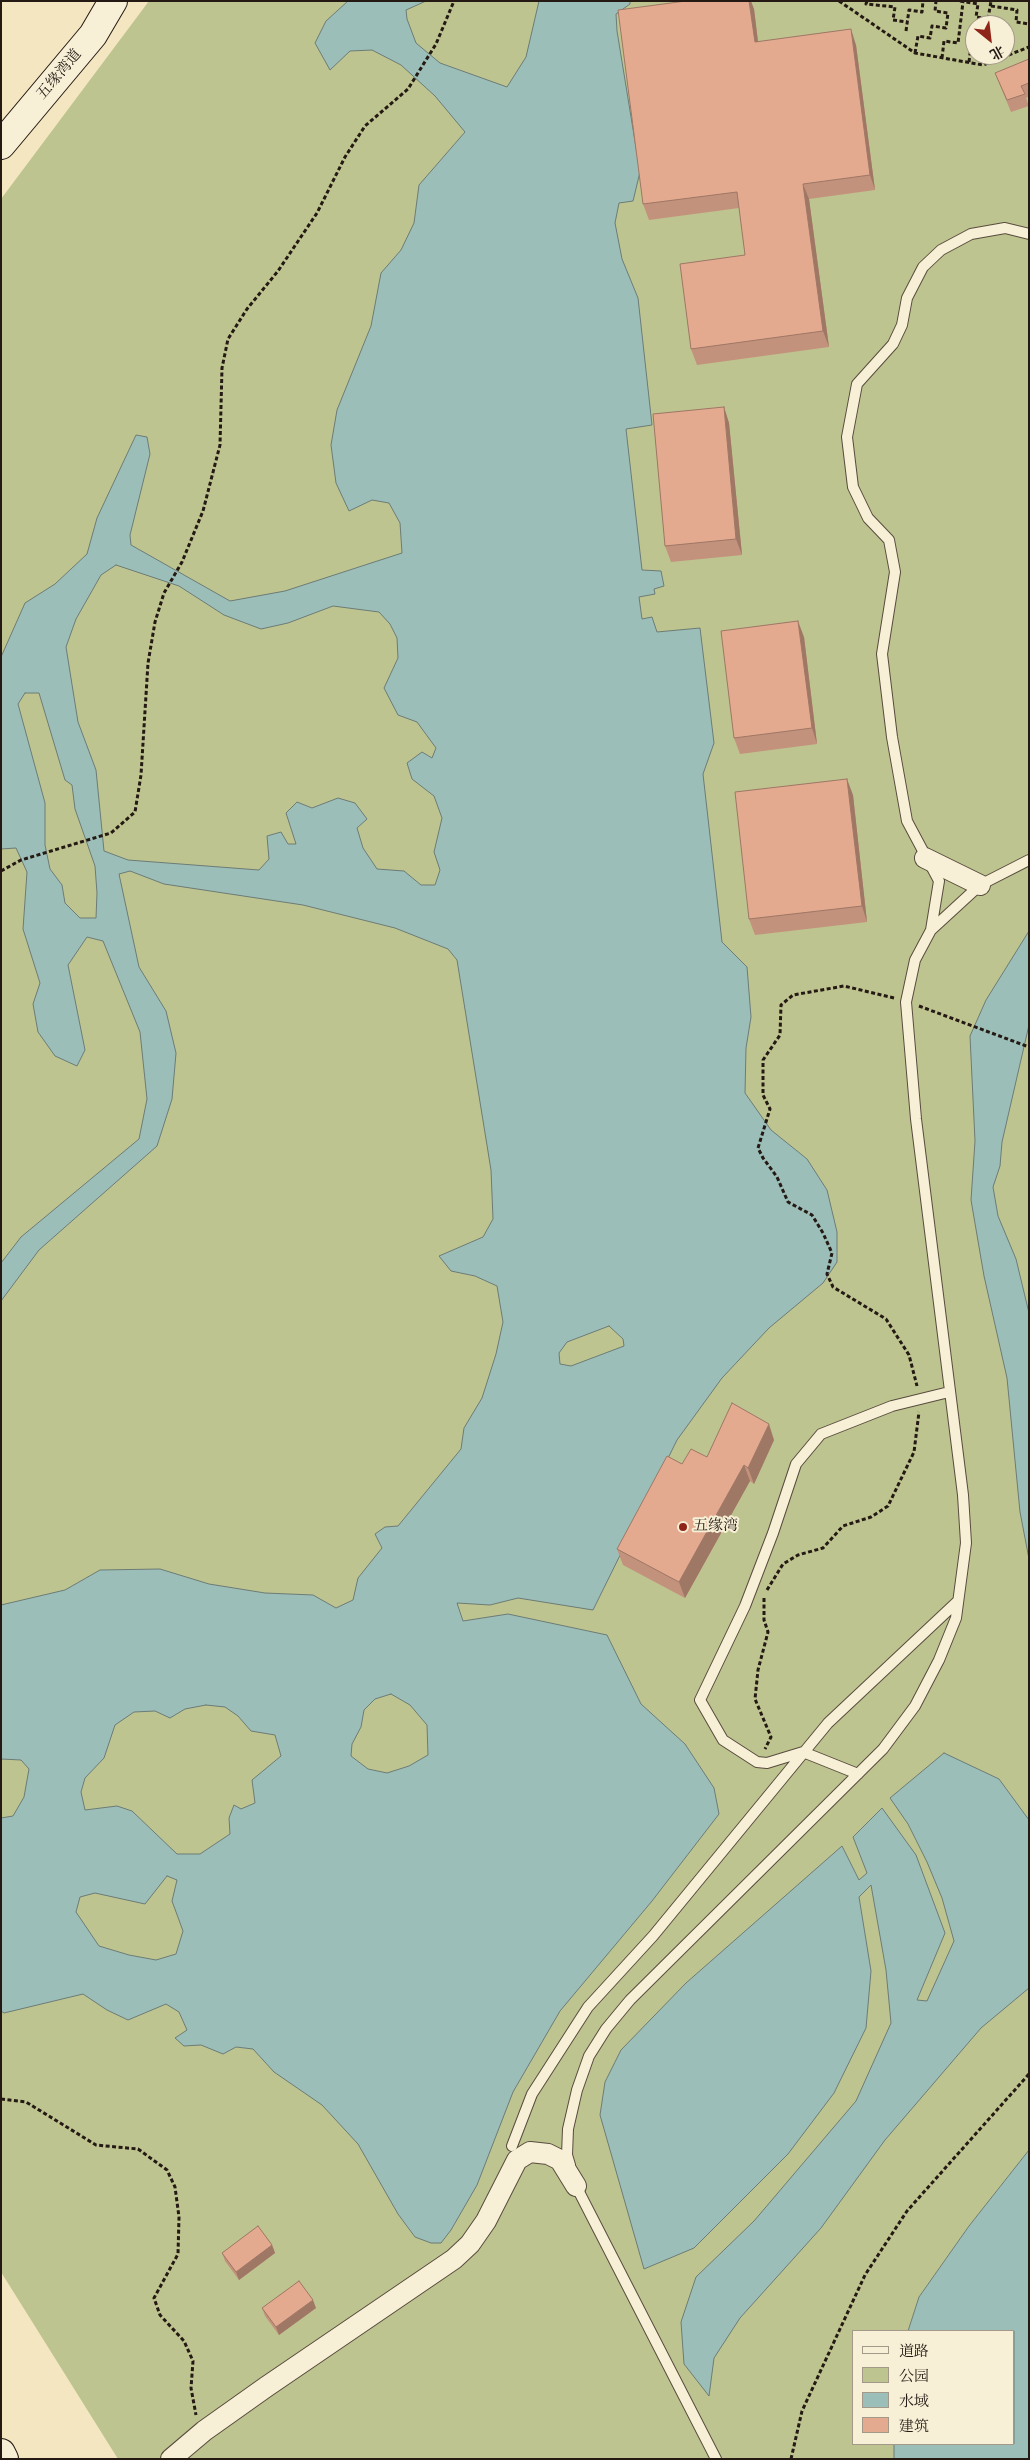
<!DOCTYPE html>
<meta charset="utf-8">
<style>
body{margin:0}
#map{position:relative;width:1030px;height:2460px;overflow:hidden;background:#f3e6c0;font-family:"IM FELL DW Pica","Noto Serif SC",serif}
canvas{display:block}
.frame{position:absolute;inset:0;border:2px solid #241913;pointer-events:none}
.legend{position:absolute;left:852px;top:2330px;width:162px;height:115px;box-sizing:border-box;background:#f7efd6;border:1px solid #a39988;margin:0;padding:6px 9px;list-style:none;font-size:15px;color:#241913}
.legend li{display:flex;align-items:center;gap:10px;height:25px}
.legend b{width:25px;border:1px solid #a39988}
.north{position:absolute;left:965px;top:15px;width:50px;height:50px;box-sizing:border-box;background:#f7efd6;border:1px solid #a39988;border-radius:50%;rotate:151deg;font-size:14px;font-weight:700;line-height:20px;text-align:center;color:#241913}
.north::after{content:'';display:block;margin:auto;width:18px;height:22px;background:#8f2418;clip-path:polygon(50% 0,100% 100%,50% 72%,0 100%)}
</style>
<div id="map">
<canvas width="1030" height="2460"></canvas>
<div class="frame"></div>
<ul class="legend">
<li><b style="height:6px;background:#f7efd6"></b>道路</li>
<li><b style="height:14px;background:#bec490"></b>公园</li>
<li><b style="height:14px;background:#9cbeb8"></b>水域</li>
<li><b style="height:14px;background:#e3aa90"></b>建筑</li>
</ul>
<div class="north">北</div>
</div>
<script>
const c = document.querySelector('canvas').getContext('2d');
c.lineJoin = 'round';
function fill(path, color) {
  c.fillStyle = color;
  c.fill(path, 'evenodd');
}
function shape(rows) {
  const path = new Path2D();
  for (const r of rows) {
    path.moveTo(r[0], r[1]);
    for (let i = 2; i < r.length; i += 2) path.lineTo(r[i], r[i + 1]);
  }
  return path;
}
function stroke(path, color, width, dash) {
  c.strokeStyle = color;
  c.lineWidth = width;
  c.lineCap = dash ? 'butt' : 'round';
  c.setLineDash(dash || []);
  c.stroke(path);
}
function write(font, color, halo, rows, align = 'center') {
  c.font = font + ' "IM FELL DW Pica","Noto Serif SC",serif';
  c.lineWidth = 4;
  c.setLineDash([]);
  c.textBaseline = 'middle';
  c.strokeStyle = halo;
  c.fillStyle = color;
  for (const [text, x, y, turn = 0] of rows) {
    c.save();
    c.translate(x, y);
    c.rotate((+turn || 0) * Math.PI / 180);
    c.textAlign = isNaN(turn) ? turn : align;
    if (halo) c.strokeText(text, 0, 0);
    c.fillText(text, 0, 0);
    c.restore();
  }
}
const green = shape([
 [149,1,1029,1,1029,2150,969,2226,919,2297,908,2331,854,2331,854,2444,894,2444,894,2459,118,2459,1,2272,1,199],
 [975,25,1005,25,1005,55,975,55]
]);
const water = shape([
 [348,1,426,1,406,10,407,19,416,43,440,63,507,87,526,57,539,1,630,1,630,4,616,14,617,31,640,172,633,201,619,203,615,223,622,259,638,298,652,425,626,429,642,570,661,571,664,586,654,589,655,594,639,597,642,619,652,617,657,632,700,628,714,743,703,774,722,942,747,967,751,1017,746,1048,745,1093,771,1130,807,1159,827,1190,837,1232,837,1262,823,1283,769,1328,722,1378,677,1440,593,1610,518,1598,490,1605,457,1603,463,1621,508,1614,607,1635,641,1704,685,1744,714,1788,719,1814,652,1901,560,2011,513,2092,477,2185,451,2230,441,2243,431,2243,415,2237,398,2214,358,2144,322,2105,274,2072,253,2049,236,2047,223,2054,201,2045,184,2046,175,2038,187,2030,179,2012,166,2004,128,2020,107,2010,83,1994,4,2013,1,2011,1,1818,13,1816,24,1797,29,1769,21,1760,1,1759,1,1605,65,1590,100,1570,160,1569,209,1584,265,1593,313,1595,336,1608,353,1600,358,1578,382,1548,375,1534,385,1527,398,1526,461,1449,464,1428,482,1398,496,1354,503,1322,497,1286,475,1276,451,1271,439,1256,483,1237,493,1219,491,1170,457,960,448,949,395,928,303,905,164,884,130,871,119,874,139,967,166,1011,176,1053,172,1099,157,1146,39,1250,1,1301,1,1263,21,1237,139,1139,147,1099,140,1032,103,941,87,937,68,965,85,1050,77,1066,55,1056,38,1032,33,1004,40,983,23,929,27,872,16,848,1,849,1,657,25,603,55,584,87,554,97,518,136,435,147,437,150,454,130,535,131,545,230,601,285,591,402,553,400,523,389,503,372,500,349,511,336,483,331,445,337,410,371,326,381,273,401,250,414,223,419,185,465,132,435,96,401,65,372,50,350,51,330,70,315,43,326,21,348,1],
 [116,565,179,586,224,615,261,629,288,623,333,606,379,612,390,624,397,638,398,658,384,688,398,715,417,722,436,748,432,758,422,752,407,763,412,779,434,796,442,818,434,852,440,870,435,885,421,885,404,871,377,869,363,848,357,828,367,819,355,803,338,798,312,808,297,802,286,813,296,844,288,844,281,832,267,836,269,859,259,870,128,860,104,851,96,770,78,722,66,647,76,619,101,575,116,565],
 [25,693,39,693,65,780,72,785,75,809,95,866,97,893,96,918,80,918,65,903,62,885,50,869,45,845,45,803,18,704,25,693],
 [609,1326,623,1339,624,1346,571,1366,560,1364,559,1353,567,1342,609,1326],
 [391,1694,410,1705,427,1725,428,1755,409,1766,387,1773,368,1769,351,1756,352,1744,361,1727,364,1710,375,1699,391,1694],
 [206,1705,225,1707,238,1716,251,1731,275,1735,281,1756,252,1780,255,1803,241,1809,234,1805,229,1818,230,1834,200,1854,177,1854,132,1811,117,1806,85,1810,81,1792,85,1778,104,1758,115,1725,134,1712,155,1711,170,1718,185,1709,206,1705],
 [167,1876,177,1880,172,1901,183,1931,176,1954,156,1960,129,1955,99,1946,76,1912,80,1897,95,1893,145,1904,167,1876],
 [1029,931,1029,1025,1002,1142,1000,1166,993,1187,998,1216,1016,1259,1029,1313,1029,1559,1020,1512,1007,1378,984,1276,971,1200,975,1141,970,1036,986,1000,1029,931],
 [944,1753,999,1779,1029,1820,1029,1988,981,2028,885,2140,821,2228,740,2318,714,2358,709,2396,684,2364,681,2322,696,2277,754,2221,856,2101,891,2023,886,1970,871,1885,859,1897,871,1971,866,2028,834,2093,788,2154,694,2248,644,2269,600,2115,605,2082,621,2050,686,1983,842,1846,859,1880,867,1873,853,1837,882,1808,916,1855,945,1933,917,2000,927,2001,954,1941,942,1898,927,1862,908,1824,890,1798,944,1753],
 [1029,2150,1029,2459,894,2459,894,2444,1014,2444,1014,2331,908,2331,919,2297,969,2226,1029,2150]
]);
const path = shape([
 [839,1,915,53,983,65,1029,47],
 [867,1,866,4,895,7,893,20,907,22],
 [960,1,978,4,976,17,1003,21,1002,25],
 [991,6,1017,10,1016,22,1029,24],
 [988,19,991,1],
 [906,31,909,10,922,12,923,1],
 [915,53,918,36,930,38,932,26,946,28,948,13,935,11,936,1],
 [942,58,944,41,958,43,963,2],
 [969,62,971,46,975,47],
 [1,871,21,860,111,833,135,812,141,775,148,663,155,622,164,593,182,562,203,511,220,445,222,368,228,339,247,309,278,271,317,213,345,157,365,126,408,89,436,44,454,1],
 [894,998,844,986,793,995,781,1005,780,1035,763,1060,763,1095,770,1109,758,1148,763,1158,777,1177,788,1202,812,1215,823,1233,832,1253,827,1274,833,1287,886,1319,909,1355,917,1386],
 [919,1006,1029,1047],
 [767,1590,783,1564,798,1555,823,1548,843,1526,871,1517,888,1506,914,1452,919,1412],
 [764,1598,764,1620,768,1632,758,1670,755,1699,771,1737,765,1749],
 [1,2099,26,2102,96,2145,138,2149,167,2170,175,2187,179,2217,178,2254,154,2298,160,2315,184,2341,193,2361,191,2388,196,2415],
 [791,2459,802,2411,865,2275,907,2211,1029,2074]
]);
const lane = shape([
 [931,930,939,881,907,821,892,737,882,654,895,572,889,540,868,518,853,487,847,437,857,384,893,344,902,325,907,298,923,267,941,250,971,234,1005,228,1029,234],
 [858,1774,803,1752,767,1763,757,1762,723,1740,700,1700,745,1606,773,1533,796,1464,821,1434,892,1406,949,1392],
 [512,2146,532,2094,588,2007,653,1936,828,1723,958,1601],
 [570,2165,567,2155,568,2129,577,2090,589,2056,606,2029,630,2000,883,1749,915,1706,939,1660,956,1618,966,1543,963,1495,916,1119,906,1002,915,960,931,930,980,885,1029,860],
 [575,2184,716,2459]
]);
const street = shape([
 [925,858,980,885],
 [171,2459,204,2431,266,2387,454,2259,470,2244,486,2221,517,2160,530,2152,548,2154,560,2160,576,2186]
]);
const secondary = shape([
 [1,145,93,35,113,1],
 [1,2453,4,2459]
]);
const wall = shape([
 [754,9,758,42,856,45,875,190,809,199,829,347,697,365,691,349,745,255,739,208,649,220,643,204],
 [1029,59,1029,96,1026,98,1029,106,1011,112,995,73],
 [724,407,729,423,742,555,671,562,665,546],
 [804,637,817,744,740,754,734,738],
 [853,795,867,922,755,935,749,919],
 [774,1440,754,1484,750,1481,685,1598,623,1565,617,1549,707,1457],
 [272,2245,275,2253,239,2280,225,2261,222,2253],
 [262,2308,316,2308,279,2335,265,2316]
]);
const shadedWall = shape([
 [749,1,751,1,754,9,760,58,755,42],
 [851,29,856,45,875,190,870,175],
 [803,184,809,199,829,347,823,331],
 [724,407,729,423,742,555,736,539],
 [798,621,804,637,817,744,812,728],
 [847,779,853,795,867,922,862,906],
 [769,1424,774,1440,754,1484,748,1468],
 [744,1465,750,1481,685,1598,679,1582],
 [272,2245,275,2253,239,2280,236,2272],
 [313,2300,316,2308,279,2335,276,2327]
]);
const building = shape([
 [686,1,749,1,755,42,851,29,870,175,803,184,823,331,691,349,680,264,745,255,737,192,643,204,618,10,686,1],
 [1029,59,1029,83,1021,86,1025,94,1007,100,995,73,1029,59],
 [724,407,736,539,665,546,653,414,724,407],
 [798,621,812,728,734,738,721,631,798,621],
 [847,779,862,906,749,919,735,792,847,779],
 [732,1403,769,1424,748,1468,744,1465,679,1582,617,1549,667,1456,682,1464,691,1449,707,1457,732,1403],
 [258,2226,272,2245,236,2272,222,2253,258,2226],
 [299,2281,313,2300,276,2327,262,2308,299,2281]
]);
const markers = [
 [683,1527,5,"#8f2418"]
];
const streetNames = [
 ["五缘湾道",60,75,-50]
];
const poiNames = [
 ["五缘湾",693,1527]
];
fill(green, '#bec490');
fill(water, '#9cbeb8');
stroke(water, '#6c7c76', 1);
stroke(lane, '#584c3e', 12);
stroke(street, '#584c3e', 22);
stroke(secondary, '#241913', 30);
stroke(path, '#241913', 3, [4, 2.5]);
stroke(lane, '#f7efd6', 10);
stroke(street, '#f7efd6', 20);
stroke(secondary, '#f7efd6', 28);
fill(wall, '#c3927c');
fill(shadedWall, '#9f7765');
fill(building, '#e3aa90');
stroke(building, '#9f7765', 1);
for (const [x, y, r, color] of markers) {
  const dot = new Path2D();
  dot.arc(x, y, r, 0, 2 * Math.PI);
  c.fillStyle = color;
  c.fill(dot);
  stroke(dot, '#f7efd6', 2);
}
write('15px', '#241913', '#f7efd6', streetNames);
write('15px', '#241913', '#f7efd6', poiNames, 'left');
</script>
